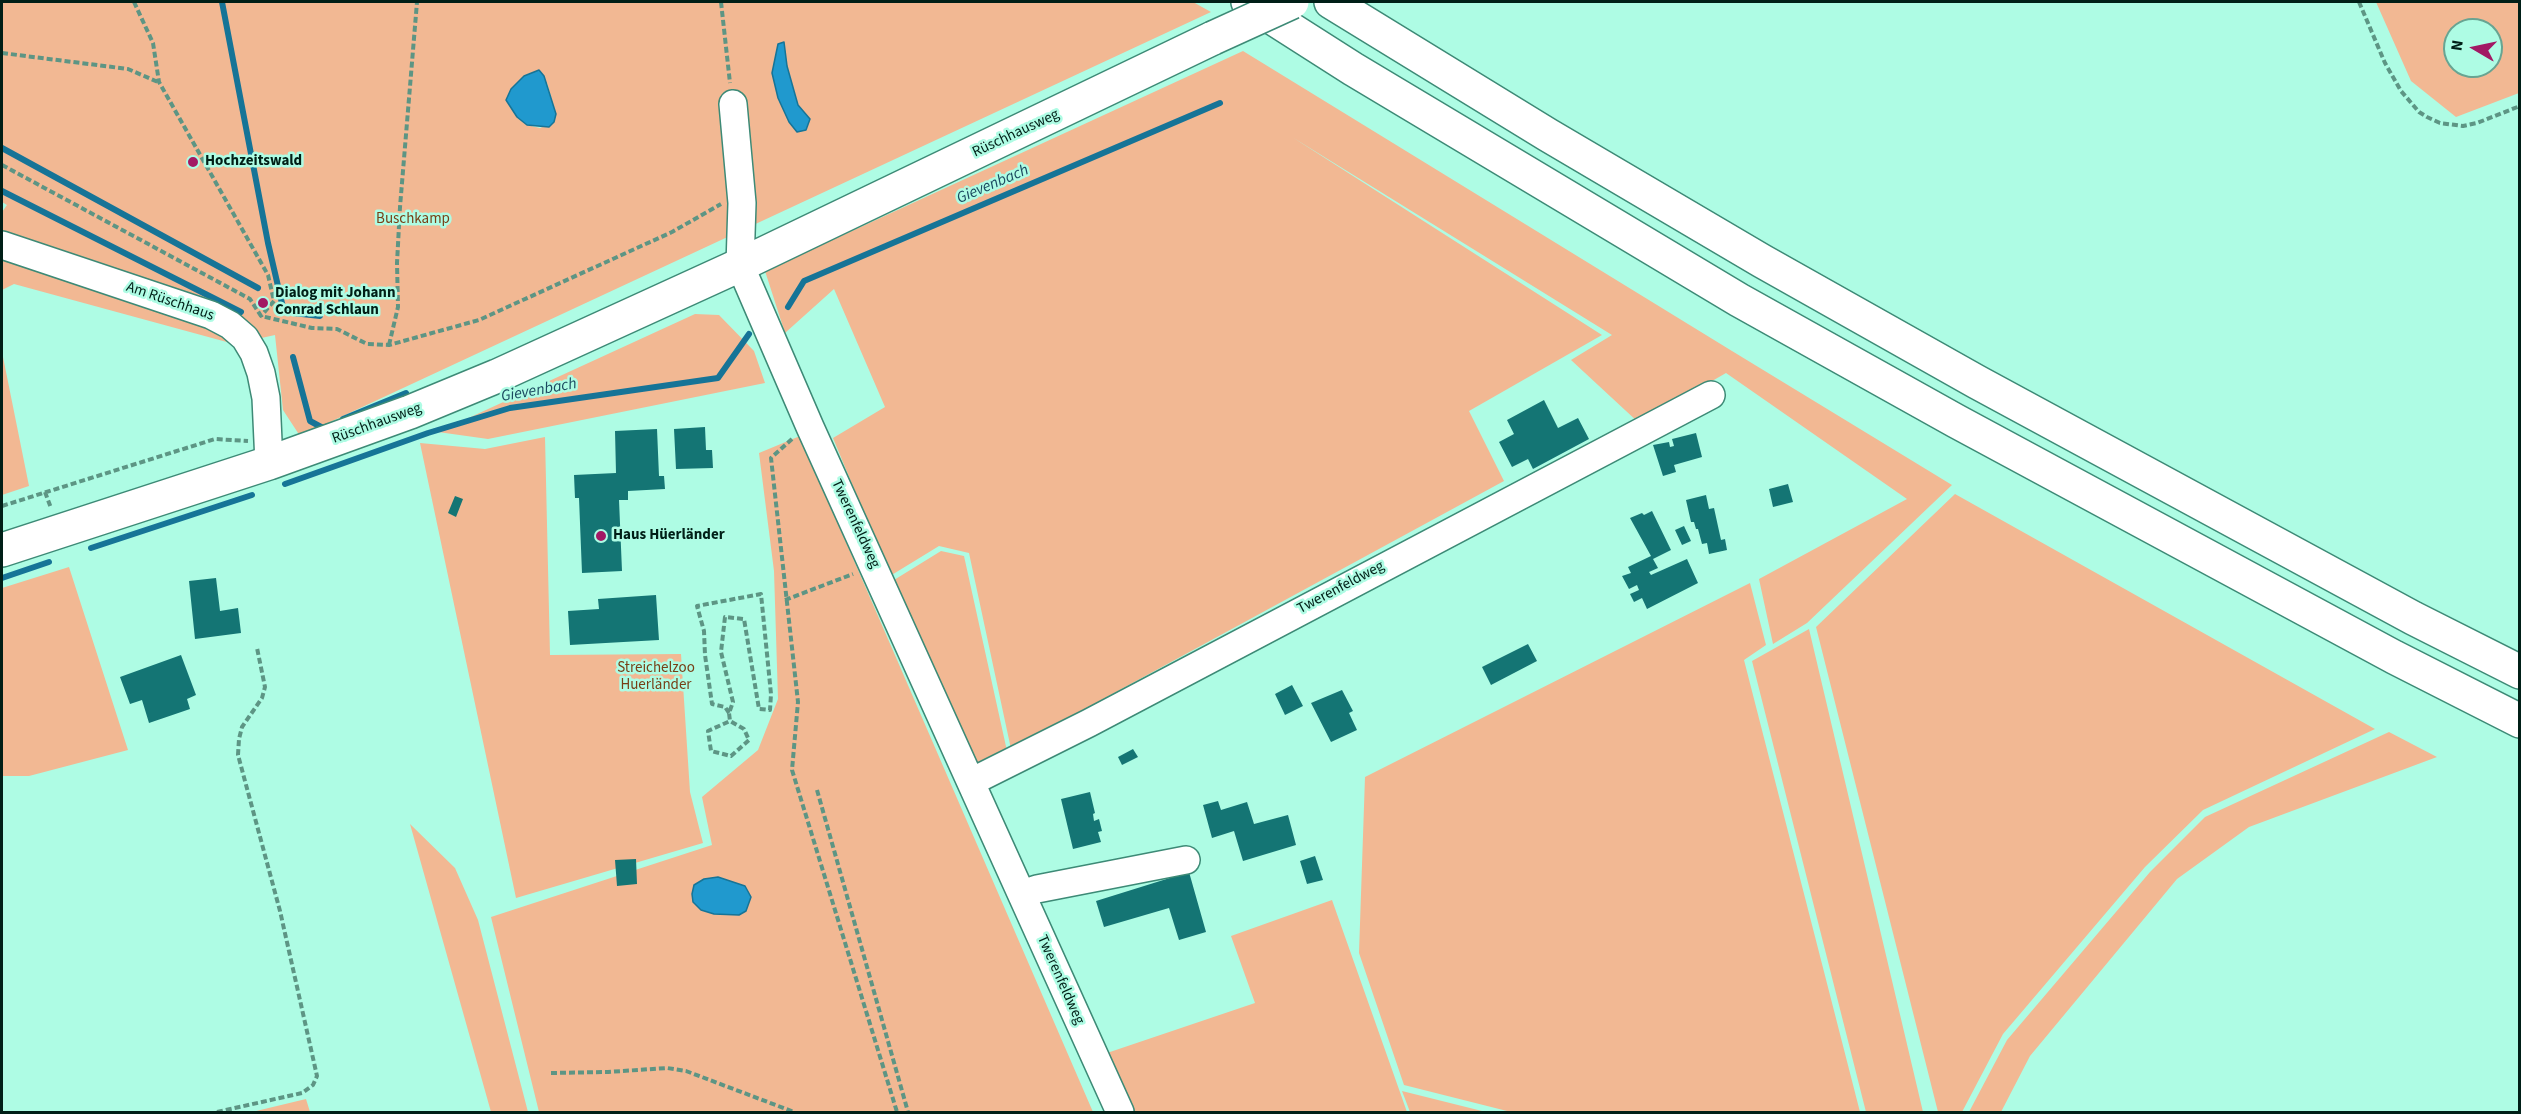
<!DOCTYPE html>
<meta charset="utf-8">
<style>
body{margin:0}
#map{position:relative;width:2521px;height:1114px;overflow:hidden;background:#aefce4;font-family:"Source Sans 3",sans-serif}
canvas{display:block}
.frame{position:absolute;inset:0;border:3px solid #001f17;pointer-events:none}
.north{position:absolute;left:2443px;top:18px;width:60px;height:60px;box-sizing:border-box;background:#aefce4;border:2px solid #68a492;border-radius:50%;rotate:279deg;font-size:16px;font-weight:700;line-height:24px;text-align:center;color:#001f17}
.north::after{content:'';display:block;margin:auto;width:21px;height:27px;background:#a21964;clip-path:polygon(50% 0,100% 100%,50% 72%,0 100%)}
</style>
<div id="map">
<canvas width="2521" height="1114"></canvas>
<div class="frame"></div>
<div class="north">N</div>
</div>
<script>
const c = document.querySelector('canvas').getContext('2d');
c.lineJoin = 'round';
function fill(path, color) {
  c.fillStyle = color;
  c.fill(path, 'evenodd');
}
function shape(rows) {
  const path = new Path2D();
  for (const r of rows) {
    path.moveTo(r[0], r[1]);
    for (let i = 2; i < r.length; i += 2) path.lineTo(r[i], r[i + 1]);
  }
  return path;
}
function stroke(path, color, width, dash) {
  c.strokeStyle = color;
  c.lineWidth = width;
  c.lineCap = dash ? 'butt' : 'round';
  c.setLineDash(dash || []);
  c.stroke(path);
}
function write(font, color, halo, rows, align = 'center') {
  c.font = font + ' "Source Sans 3",sans-serif';
  c.lineWidth = 5;
  c.setLineDash([]);
  c.textBaseline = 'middle';
  c.strokeStyle = halo;
  c.fillStyle = color;
  for (const [text, x, y, turn = 0] of rows) {
    c.save();
    c.translate(x, y);
    c.rotate((+turn || 0) * Math.PI / 180);
    c.textAlign = isNaN(turn) ? turn : align;
    if (halo) c.strokeText(text, 0, 0);
    c.fillText(text, 0, 0);
    c.restore();
  }
}
const green = shape([
 [2,2,1193,2,1211,12,300,436,283,410,275,335,234,344,14,284,2,290,2,212,7,205,2,202],
 [784,42,787,66,798,105,810,119,778,98],
 [547,83,556,114,554,122,540,128,527,125,517,117,511,89,517,84],
 [2376,2,2519,2,2519,93,2456,117,2411,81],
 [2455,30,2491,30,2491,66,2455,66],
 [1243,51,1732,351,1952,485,1807,623,1773,644,1759,579,1907,499,1726,373,1639,423,1571,360,1612,335,1292,137,1602,335,1469,411,1504,481,1011,749,969,553,939,546,890,576,833,438,885,407,834,289,785,333,765,271],
 [695,314,719,315,754,351,765,383,488,439,438,432],
 [2,352,29,486,2,495],
 [800,436,1093,1112,539,1112,491,917,712,845,702,797,758,750,778,699,774,571,759,453],
 [545,437,550,655,681,654,690,792,703,843,516,898,420,443,485,449],
 [1955,494,2375,729,2203,810,2145,867,2003,1034,1962,1112,1938,1112,1816,627],
 [941,551,964,556,1007,751,970,772,894,580],
 [69,567,128,750,29,776,2,776,2,588],
 [1750,583,1766,645,1744,660,1860,1112,1511,1112,1404,1085,1359,953,1365,777],
 [1809,629,1923,1112,1866,1112,1752,661],
 [2389,732,2437,757,2249,827,2177,879,2030,1056,2001,1112,1969,1112,2007,1040,2150,872,2205,817],
 [410,824,455,868,478,920,528,1112,491,1112],
 [1332,900,1407,1112,1132,1112,1107,1053,1255,1003,1231,936],
 [1402,1091,1486,1112,1410,1112],
 [306,1099,310,1112,252,1112]
]);
const water = shape([
 [784,42,787,66,798,105,810,119,806,130,797,132,789,122,778,98,772,73,778,44,784,42],
 [539,70,544,76,556,114,554,122,549,127,527,125,517,117,506,100,511,89,524,76,539,70],
 [718,877,745,886,751,897,746,911,739,915,714,914,701,910,693,902,692,894,694,885,704,879,718,877]
]);
const stream = shape([
 [222,2,268,243,284,312,320,316],
 [2,148,258,288],
 [2,191,241,312],
 [788,307,804,281,1220,103],
 [293,357,310,421,323,428,328,426],
 [343,419,406,393],
 [285,484,428,433,510,408,718,378,749,334],
 [91,548,252,495],
 [2,578,49,562]
]);
const building = shape([
 [1544,400,1558,428,1578,418,1589,439,1533,469,1528,459,1512,467,1499,442,1514,434,1507,420],
 [705,427,706,450,712,450,713,468,676,469,674,429],
 [657,429,659,476,664,476,665,489,628,491,628,500,619,500,622,571,582,573,579,498,575,498,574,475,616,473,615,431],
 [1696,433,1702,457,1674,465,1676,472,1663,476,1653,445,1669,442,1670,447,1674,446,1672,439],
 [1788,484,1793,502,1773,507,1769,489],
 [1706,495,1709,509,1714,508,1721,540,1725,539,1727,550,1709,554,1707,543,1702,544,1698,529,1696,529,1694,522,1691,522,1686,500],
 [455,496,463,499,456,517,448,513],
 [1652,511,1671,550,1653,559,1658,568,1649,572,1651,575,1687,559,1698,583,1647,609,1642,598,1634,602,1630,594,1639,590,1637,585,1629,589,1622,576,1631,573,1628,567,1651,556,1630,518,1642,513,1644,515],
 [1684,526,1691,541,1682,545,1675,530],
 [216,578,220,611,238,608,241,633,195,639,189,581],
 [656,595,659,640,570,645,568,611,599,609,598,599],
 [1528,644,1537,661,1491,685,1482,667],
 [181,655,196,695,187,699,190,709,149,723,142,700,130,704,120,677],
 [631,662,642,662,642,672,631,672],
 [1292,685,1303,706,1285,715,1275,694],
 [1342,690,1353,711,1349,713,1357,730,1331,742,1311,703],
 [1133,749,1138,757,1122,765,1118,757],
 [1090,792,1095,813,1093,814,1094,821,1099,819,1102,831,1098,832,1101,842,1073,849,1061,799],
 [1218,801,1221,810,1247,802,1254,824,1288,815,1296,845,1243,861,1234,831,1212,838,1203,805],
 [1315,856,1323,880,1307,884,1300,861],
 [636,859,637,884,617,886,615,860],
 [1189,872,1206,932,1179,940,1169,908,1104,927,1096,901]
]);
const path = shape([
 [134,2,153,43,159,82,268,275,274,301,261,316],
 [721,2,730,83],
 [2359,2,2385,63,2401,91,2419,112,2427,117,2440,123,2463,126,2477,123,2520,106],
 [2,53,128,69,158,82],
 [2,165,250,299,261,316,312,328,337,329,367,344,389,345,479,320,672,232,721,204],
 [389,345,398,307,397,263,400,207,417,2],
 [792,439,771,458,798,702,792,770,897,1112],
 [45,492,51,508],
 [2,506,215,439,248,441],
 [785,600,853,574],
 [729,713,725,707,712,704,705,655,704,631,697,606,761,594,771,694,770,710,759,709,744,619,725,617,721,652,733,702,729,713,730,721,744,729,749,740,731,756,711,751,708,731,730,721],
 [817,790,908,1112],
 [551,1073,608,1072,667,1068,686,1071,794,1112],
 [217,1112,302,1093,313,1085,317,1076,280,911,238,755,239,739,242,727,262,698,265,687,257,648]
]);
const minor = shape([
 [733,104,742,203,740,265,810,427,1120,1112],
 [2,245,211,315,230,325,245,338,254,353,261,373,266,398,269,463],
 [971,782,1089,723,1711,395],
 [1022,894,1037,889,1186,860]
]);
const major = shape([
 [2,550,269,463,410,412,497,376,740,265,1213,38]
]);
const highway = shape([
 [1248,2,1353,69,1739,300,1956,421,2394,657,2520,721],
 [1331,2,1548,135,1762,261,1977,382,2413,618,2520,672]
]);
const majorBridge = shape([
 [1213,38,1292,2]
]);
const markers = [
 [193,162,6,"#a21964"],
 [263,303,6,"#a21964"],
 [601,536,6,"#a21964"]
];
const streetNames = [
 ["Rüschhausweg",1016,134,-25],
 ["Am Rüschhaus",170,302,19],
 ["Rüschhausweg",377,424,-20],
 ["Twerenfeldweg",855,524,65],
 ["Twerenfeldweg",1341,588,-28],
 ["Twerenfeldweg",1060,980,66]
];
const poiNames = [
 ["Hochzeitswald",205,162],
 ["Dialog mit Johann",275,294],
 ["Conrad Schlaun",275,311],
 ["Haus Hüerländer",613,536]
];
const parkNames = [
 ["Buschkamp",413,220],
 ["Streichelzoo",656,669],
 ["Huerländer",656,686]
];
const waterNames = [
 ["Gievenbach",993,185,-23],
 ["Gievenbach",539,391,-10]
];
fill(green, '#f2b893');
fill(water, '#2099ce');
stroke(water, '#167497', 1.5);
stroke(stream, '#167497', 6);
fill(building, '#147574');
stroke(minor, '#3d8a76', 30);
stroke(major, '#3d8a76', 36);
stroke(highway, '#3d8a76', 36);
stroke(path, '#5d9584', 4, [6, 3]);
stroke(minor, '#fff', 27);
stroke(major, '#fff', 33);
stroke(highway, '#fff', 33);
stroke(majorBridge, '#3d8a76', 36, []);
stroke(majorBridge, '#fff', 33);
for (const [x, y, r, color] of markers) {
  const dot = new Path2D();
  dot.arc(x, y, r, 0, 2 * Math.PI);
  c.fillStyle = color;
  c.fill(dot);
  stroke(dot, '#aefce4', 2);
}
write('15px', '#001f17', '#aefce4', streetNames);
write('bold 15px', '#001f17', '#aefce4', poiNames, 'left');
write('15px', '#773f16', '#aefce4', parkNames);
write('italic 16px', '#1b495f', '#aefce4', waterNames);
</script>
